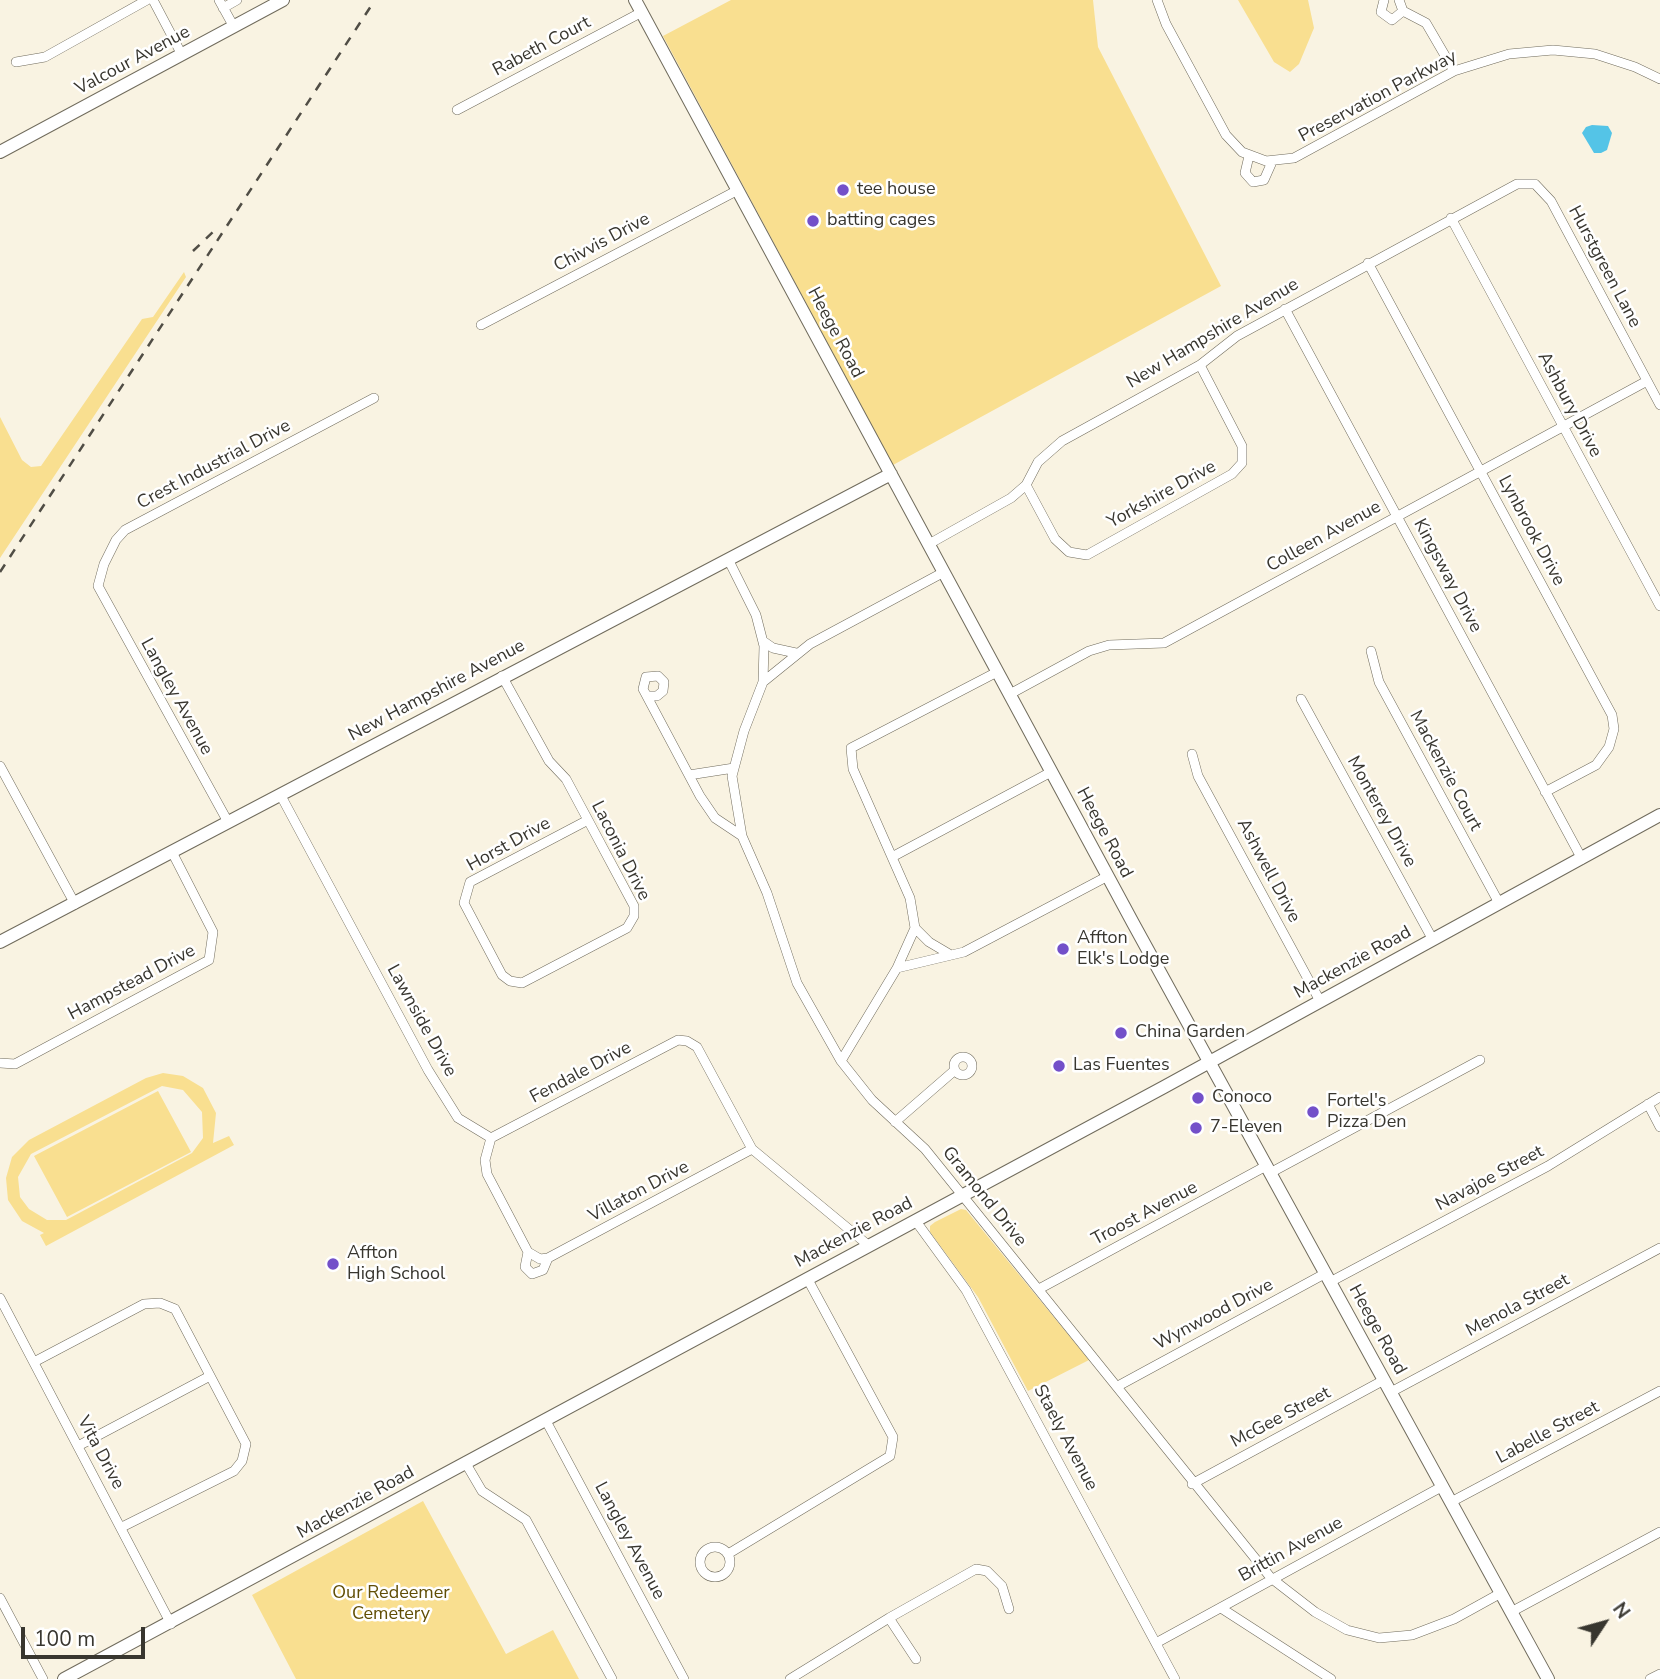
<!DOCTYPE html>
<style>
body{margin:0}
#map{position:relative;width:1660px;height:1679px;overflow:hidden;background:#f9f3e2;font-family:"Nunito Sans",sans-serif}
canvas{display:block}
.north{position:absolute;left:1569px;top:1588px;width:70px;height:70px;-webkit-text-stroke:5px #fff;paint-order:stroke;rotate:54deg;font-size:19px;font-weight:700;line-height:28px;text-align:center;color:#38362f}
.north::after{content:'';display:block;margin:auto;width:24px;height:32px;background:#38362f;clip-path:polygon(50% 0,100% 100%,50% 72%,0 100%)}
.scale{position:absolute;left:21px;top:1627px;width:124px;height:32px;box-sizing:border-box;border:4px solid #38362f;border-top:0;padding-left:9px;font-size:21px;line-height:24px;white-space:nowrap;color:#38362f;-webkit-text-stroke:5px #fff;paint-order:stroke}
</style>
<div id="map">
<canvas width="1660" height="1679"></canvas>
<div class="north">N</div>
<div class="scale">100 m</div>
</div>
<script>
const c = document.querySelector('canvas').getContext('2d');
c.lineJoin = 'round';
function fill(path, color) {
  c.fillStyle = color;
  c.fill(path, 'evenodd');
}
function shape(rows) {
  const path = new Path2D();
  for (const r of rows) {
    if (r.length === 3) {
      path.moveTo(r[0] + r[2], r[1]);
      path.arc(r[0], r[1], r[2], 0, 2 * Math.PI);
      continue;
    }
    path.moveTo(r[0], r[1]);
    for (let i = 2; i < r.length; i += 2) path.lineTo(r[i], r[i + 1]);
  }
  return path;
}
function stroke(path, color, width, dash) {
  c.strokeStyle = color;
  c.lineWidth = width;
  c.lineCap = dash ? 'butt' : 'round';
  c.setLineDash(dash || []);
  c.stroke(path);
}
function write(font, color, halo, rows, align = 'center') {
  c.font = font + ' "Nunito Sans",sans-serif';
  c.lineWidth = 5;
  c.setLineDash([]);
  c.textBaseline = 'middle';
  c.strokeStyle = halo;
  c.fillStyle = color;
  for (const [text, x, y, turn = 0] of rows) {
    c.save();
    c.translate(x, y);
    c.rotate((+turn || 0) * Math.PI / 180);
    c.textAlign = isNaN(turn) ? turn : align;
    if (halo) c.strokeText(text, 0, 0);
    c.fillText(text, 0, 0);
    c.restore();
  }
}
const green = shape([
 [731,0,1093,0,1098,47,1221,286,893,465,663,36],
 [1238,0,1308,0,1314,28,1299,64,1290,72,1274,62],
 [184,272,186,277,0,558,0,417,22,460,31,467,41,466,142,319,153,317],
 [163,1073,183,1076,203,1088,216,1113,213,1143,229,1136,234,1145,46,1246,40,1235,44,1233,22,1221,8,1200,6,1178,12,1157,29,1140,146,1078],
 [162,1086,183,1090,202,1112,203,1138,192,1153,66,1220,47,1220,29,1209,20,1197,18,1177,31,1154],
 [158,1091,191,1152,67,1217,34,1156],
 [961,1209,966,1210,1089,1360,1028,1391,978,1297,930,1232,930,1226,935,1222],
 [423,1501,506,1654,553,1630,579,1679,296,1679,252,1595]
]);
const water = shape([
 [1592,125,1608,126,1612,133,1607,150,1601,153,1594,153,1582,133,1586,127]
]);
const street = shape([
 [153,0,182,55],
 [219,0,234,27],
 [1157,0,1166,24,1226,135,1242,152,1266,161,1294,158,1454,71,1509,54,1553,50,1595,54,1635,67,1660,79],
 [1384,0,1381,12,1392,20,1403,11,1399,0],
 [223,8,237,0],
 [1403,11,1426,23,1454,71],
 [16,62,45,57,147,0],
 [457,110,642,12],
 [1249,156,1245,173,1253,182,1264,180,1272,162],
 [1451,218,1660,606],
 [1368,263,1612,715,1614,729,1609,747,1596,765,1545,792],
 [1285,309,1582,859],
 [481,325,738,190],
 [1026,485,1055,539,1069,552,1087,555,1232,474,1242,463,1242,446,1200,365],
 [929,544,1011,498,1026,485,1038,462,1062,441,1200,365,1237,336,1517,184,1535,184,1551,201,1660,405],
 [728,559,756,615,764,646,763,682,744,731,732,776,742,836,767,893,797,983,841,1061,872,1100,925,1149,1271,1578,1315,1612,1347,1630,1379,1638,1412,1635,1454,1619,1501,1593],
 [763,641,773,648,796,653],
 [1371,651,1379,682,1499,903],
 [502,676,549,761,566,779,588,820,634,906,634,916,627,928,522,983,510,981,502,975,464,903,470,882,588,820],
 [763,682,810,644,944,572],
 [1010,694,1089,651,1109,645,1164,643,1647,381],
 [648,696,657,696,663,691,664,682,658,676,646,677,643,689,700,796,715,818,742,836],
 [1301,699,1433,940],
 [1192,754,1198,776,1320,1001],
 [0,766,75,904],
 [689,775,734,768],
 [280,794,428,1070,458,1118,491,1138],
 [228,822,98,586,104,564,116,540,125,530,374,398],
 [892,857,1051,772],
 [915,928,929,942,951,955],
 [897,968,964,952,1108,876],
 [963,1066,9],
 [841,1061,897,968,915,928,910,898,853,769,851,748,997,672],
 [0,1063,15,1064,209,960,213,932,172,852],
 [1648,1104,1660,1127],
 [895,1122,955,1070],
 [491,1138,678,1040,687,1041,697,1047,752,1149,868,1245],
 [491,1138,485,1160,487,1174,528,1252,540,1259,548,1258,752,1149],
 [1270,1173,1480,1060],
 [915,1220,966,1290,1175,1679],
 [528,1252,525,1267,532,1274,543,1270,548,1258],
 [1330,1282,1548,1166,1660,1097],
 [1039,1289,1266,1166],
 [0,1298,171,1624],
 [34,1362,144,1304,160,1303,175,1309,246,1444,242,1461,234,1471,122,1527],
 [1118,1386,1326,1273],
 [1391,1392,1660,1248],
 [545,1419,684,1679],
 [78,1446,210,1376],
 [465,1462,482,1491,526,1520,612,1679],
 [1192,1484,1384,1380],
 [1451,1502,1660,1391],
 [715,1562,15],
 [728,1554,890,1456,893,1437,807,1278],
 [0,1598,43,1679],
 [1221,1608,1331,1679],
 [1511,1612,1660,1532],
 [889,1618,916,1659],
 [1156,1643,1443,1486],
 [790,1679,889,1618,976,1569,987,1571,1002,1586,1009,1609],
 [1650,1679,1660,1674]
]);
const secondary = shape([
 [635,0,1133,923,1548,1679],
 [0,152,283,0],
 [0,942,891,474],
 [64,1679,1164,1087,1660,815]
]);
const rail = shape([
 [193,251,216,229],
 [0,572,375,0]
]);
const markers = [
 [843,190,7,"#7350c9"],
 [813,221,7,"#7350c9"],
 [1063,949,7,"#7350c9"],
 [1121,1033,7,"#7350c9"],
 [1059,1066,7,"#7350c9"],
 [1198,1098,7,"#7350c9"],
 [1313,1112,7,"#7350c9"],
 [1196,1128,7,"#7350c9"],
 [333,1264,7,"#7350c9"]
];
const streetNames = [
 ["Rabeth Court",542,47,-28],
 ["Valcour Avenue",133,61,-28],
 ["Preservation Parkway",1378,97,-28],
 ["Chivvis Drive",602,243,-28],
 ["Hurstgreen Lane",1604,267,62],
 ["Heege Road",835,333,62],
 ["New Hampshire Avenue",1213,334,-31],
 ["Ashbury Drive",1569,405,62],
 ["Crest Industrial Drive",214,465,-28],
 ["Yorkshire Drive",1162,495,-29],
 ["Lynbrook Drive",1531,531,62],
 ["Colleen Avenue",1324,537,-29],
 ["Kingsway Drive",1447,576,62],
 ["New Hampshire Avenue",437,691,-28],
 ["Langley Avenue",176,697,61],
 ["Mackenzie Court",1445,771,62],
 ["Monterey Drive",1381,812,61],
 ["Heege Road",1104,833,62],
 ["Horst Drive",509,845,-29],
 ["Laconia Drive",620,851,63],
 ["Ashwell Drive",1268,871,62],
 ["Mackenzie Road",1353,963,-29],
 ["Hampstead Drive",132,983,-28],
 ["Lawnside Drive",421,1021,61],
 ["Fendale Drive",581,1073,-28],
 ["Navajoe Street",1490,1179,-28],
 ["Villaton Drive",639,1192,-28],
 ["Gramond Drive",984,1197,51],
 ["Troost Avenue",1145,1214,-28],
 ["Mackenzie Road",854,1233,-28],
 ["Menola Street",1518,1306,-28],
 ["Wynwood Drive",1214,1315,-28],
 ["Heege Road",1377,1330,61],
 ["McGee Street",1281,1418,-28],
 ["Labelle Street",1548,1433,-28],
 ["Staely Avenue",1065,1438,62],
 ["Vita Drive",100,1453,62],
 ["Mackenzie Road",356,1503,-29],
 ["Langley Avenue",629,1541,62],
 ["Brittin Avenue",1291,1550,-29]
];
const poiNames = [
 ["tee house",857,190],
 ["batting cages",827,221],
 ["Affton",1077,939],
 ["Elk's Lodge",1077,960],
 ["China Garden",1135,1033],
 ["Las Fuentes",1073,1066],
 ["Conoco",1212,1098],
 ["Fortel's",1327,1102],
 ["Pizza Den",1327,1123],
 ["7-Eleven",1210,1128],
 ["Affton",347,1254],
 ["High School",347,1275]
];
const parkNames = [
 ["Our Redeemer",391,1594],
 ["Cemetery",391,1615]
];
fill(green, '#f9df90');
fill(water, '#54c4e7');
stroke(street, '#706b5c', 10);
stroke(secondary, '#706b5c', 14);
stroke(street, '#fff', 9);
stroke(secondary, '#fff', 12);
stroke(rail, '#504d45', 2.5, [9, 9]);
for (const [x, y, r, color] of markers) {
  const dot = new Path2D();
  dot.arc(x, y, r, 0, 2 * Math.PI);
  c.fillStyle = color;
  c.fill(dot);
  stroke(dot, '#fff', 2.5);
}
write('18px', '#38362f', '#fff', streetNames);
write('18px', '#38362f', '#fff', poiNames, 'left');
write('18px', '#614e06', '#fff', parkNames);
</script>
